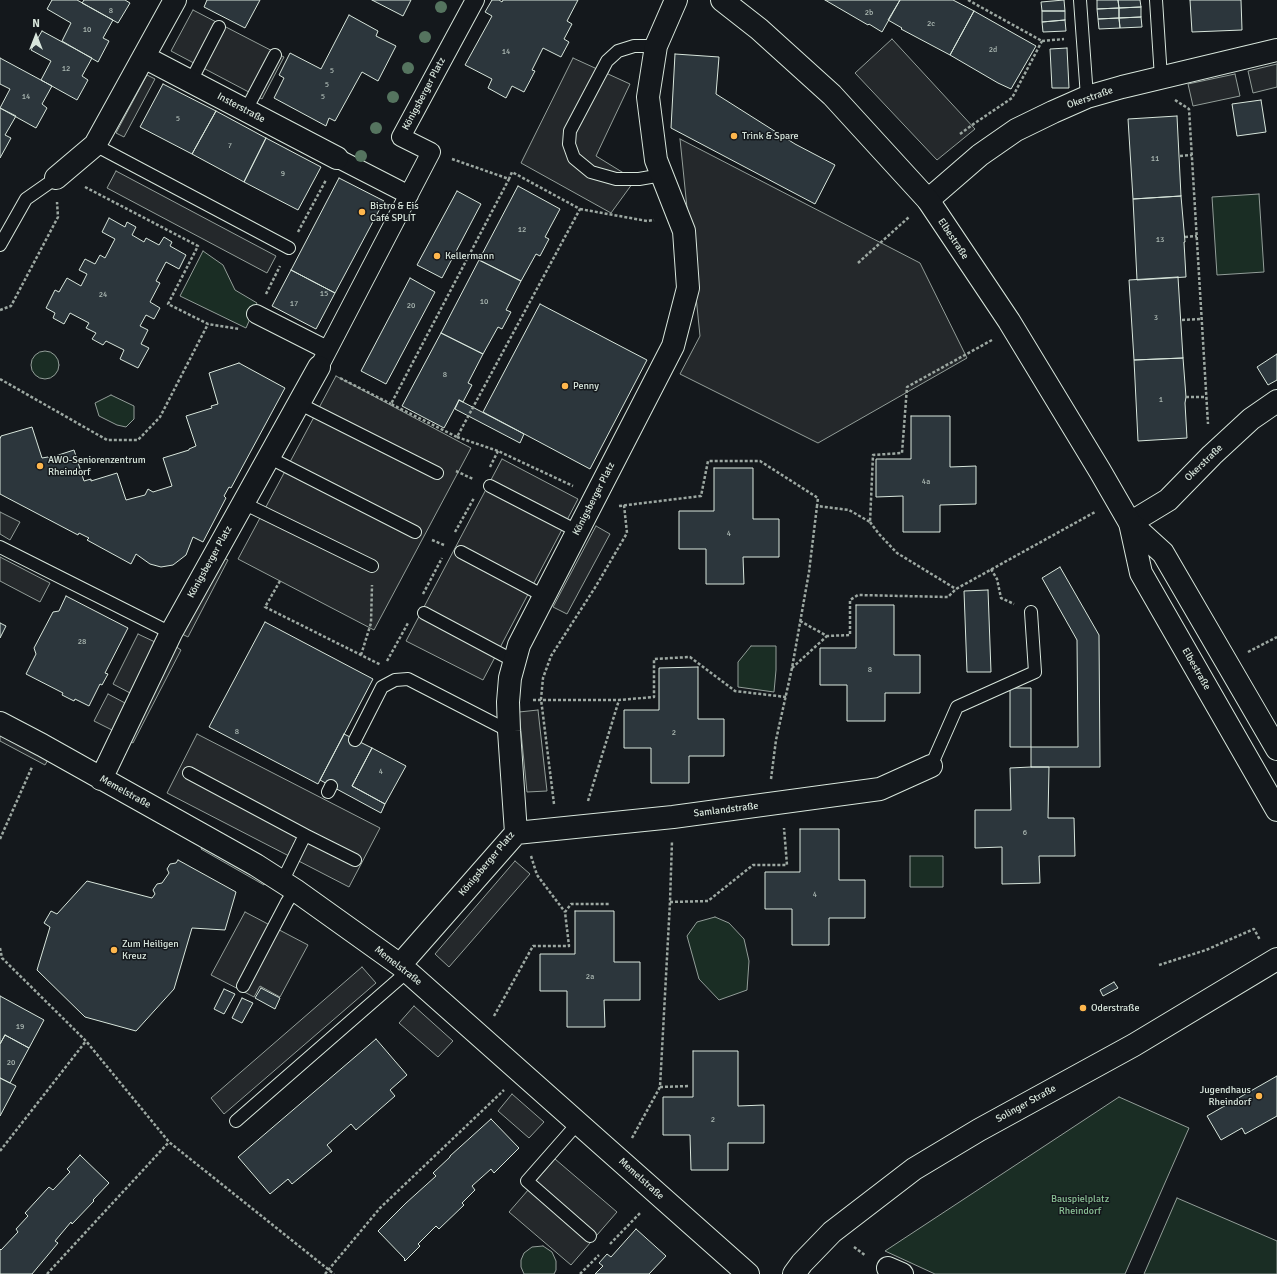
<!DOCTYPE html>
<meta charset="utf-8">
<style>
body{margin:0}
#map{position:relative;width:1277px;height:1274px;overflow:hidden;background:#14181c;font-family:Signika,sans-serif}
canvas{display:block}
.north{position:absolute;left:16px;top:16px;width:40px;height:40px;-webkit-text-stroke:3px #14181c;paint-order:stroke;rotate:0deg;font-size:11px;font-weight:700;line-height:16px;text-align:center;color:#d8e6dc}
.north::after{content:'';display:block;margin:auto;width:14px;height:18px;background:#d8e6dc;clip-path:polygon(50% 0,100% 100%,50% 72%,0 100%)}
</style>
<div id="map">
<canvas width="1277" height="1274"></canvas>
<div class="north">N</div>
</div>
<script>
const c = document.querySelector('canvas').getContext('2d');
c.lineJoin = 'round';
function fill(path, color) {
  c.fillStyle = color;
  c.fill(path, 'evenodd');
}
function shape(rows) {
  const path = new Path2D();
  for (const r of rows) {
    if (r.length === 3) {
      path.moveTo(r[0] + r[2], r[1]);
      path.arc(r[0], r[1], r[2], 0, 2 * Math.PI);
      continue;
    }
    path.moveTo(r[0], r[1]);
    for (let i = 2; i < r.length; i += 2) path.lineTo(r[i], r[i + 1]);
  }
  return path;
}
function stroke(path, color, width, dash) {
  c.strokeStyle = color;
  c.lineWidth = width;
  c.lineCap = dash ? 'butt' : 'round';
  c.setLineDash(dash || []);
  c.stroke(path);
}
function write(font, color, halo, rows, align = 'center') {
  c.font = font + ' Signika,sans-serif';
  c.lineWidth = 3;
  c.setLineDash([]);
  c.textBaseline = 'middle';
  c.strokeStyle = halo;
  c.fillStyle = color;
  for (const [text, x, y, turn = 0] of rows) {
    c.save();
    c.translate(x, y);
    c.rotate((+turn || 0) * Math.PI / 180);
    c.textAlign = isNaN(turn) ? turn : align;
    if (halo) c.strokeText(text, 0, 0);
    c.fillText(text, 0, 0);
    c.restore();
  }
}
const green = shape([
 [1259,194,1264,272,1217,275,1212,197,1259,194],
 [203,251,223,265,235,290,257,303,246,328,180,296,203,251],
 [45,365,14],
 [111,395,134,406,134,419,126,427,117,425,99,416,95,403,111,395],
 [751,646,776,646,776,670,774,692,738,687,738,662,751,646],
 [910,856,943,856,943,887,910,887,910,856],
 [715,917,729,923,744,939,749,961,747,990,719,1000,699,979,687,936,697,922,715,917],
 [1119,1097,1189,1128,1125,1274,935,1274,885,1251,1119,1097],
 [1177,1198,1277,1241,1277,1274,1144,1274,1177,1198],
 [543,1246,552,1252,556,1261,556,1270,554,1274,524,1274,521,1267,521,1260,524,1253,532,1247,543,1246]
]);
const parking = shape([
 [193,10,284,57,262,99,171,51,193,10],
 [892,39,975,129,937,160,855,73,892,39],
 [573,58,630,84,596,156,635,180,611,213,521,163,573,58],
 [1277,64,1277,87,1253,93,1248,71,1277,64],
 [1235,74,1240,96,1193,106,1188,84,1235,74],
 [147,75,155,79,124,137,116,133,147,75],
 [680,139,920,263,967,358,818,443,680,374,700,336,680,139],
 [116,171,276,256,267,273,107,188,116,171],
 [336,376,471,448,374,630,238,559,336,376],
 [502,459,578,499,483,680,406,641,502,459],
 [0,512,20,522,10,540,0,534,0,512],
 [596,526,610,534,567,614,553,607,596,526],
 [0,557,50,583,40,602,0,581,0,557],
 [222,557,228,560,188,637,182,634,222,557],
 [138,634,155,642,130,693,113,684,138,634],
 [175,646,181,650,133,743,127,740,175,646],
 [108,694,125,703,112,730,94,721,108,694],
 [538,710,547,791,527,792,519,712,538,710],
 [0,732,49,758,45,765,0,741,0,732],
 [197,734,380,828,349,887,167,793,197,734],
 [205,842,268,878,264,885,201,849,205,842],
 [515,861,530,874,449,967,435,954,515,861],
 [245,912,308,945,280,997,260,986,254,997,211,975,245,912],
 [362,967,376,983,224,1114,211,1098,362,967],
 [414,1006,453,1041,438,1057,399,1023,414,1006],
 [512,1094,544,1122,529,1138,498,1111,512,1094],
 [555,1159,617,1212,571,1265,509,1212,555,1159]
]);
const building = shape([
 [52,0,77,0,113,20,103,38,109,41,98,62,62,41,71,23,47,9,52,0],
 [84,0,125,0,130,3,118,23,82,3,84,0],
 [207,0,260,0,245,28,204,7,207,0],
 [372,0,411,0,403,16,372,0],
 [492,0,499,0,502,2,503,0,578,0,567,21,572,24,564,39,569,42,561,57,543,48,532,70,535,71,524,92,512,86,506,98,488,88,492,79,465,65,492,16,485,12,492,0],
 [825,0,900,0,882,32,869,24,868,25,825,0],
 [900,0,953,0,974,11,950,55,901,29,902,28,888,20,900,0],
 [1064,0,1065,11,1042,11,1041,2,1064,0],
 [1097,0,1118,0,1119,8,1097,9,1097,0],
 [1118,0,1140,0,1141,7,1119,8,1118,0],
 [1190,0,1241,0,1242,30,1192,32,1190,0],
 [1141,7,1141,17,1119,18,1119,8,1141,7],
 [1119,8,1119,18,1098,19,1097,9,1119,8],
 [974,11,1036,46,1011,89,998,83,950,55,974,11],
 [1042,11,1065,11,1065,20,1042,22,1042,11],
 [349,15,378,31,376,36,396,46,378,81,362,72,335,121,329,118,326,126,274,98,284,78,279,75,290,53,321,69,349,15],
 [1141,17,1142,27,1120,28,1119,18,1141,17],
 [1119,18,1120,28,1099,29,1098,19,1119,18],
 [1065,20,1066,31,1043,32,1042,22,1065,20],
 [42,31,92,58,82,76,88,80,77,100,41,80,51,61,31,50,42,31],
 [1067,48,1069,88,1052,88,1050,49,1067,48],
 [675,54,719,57,716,94,795,144,835,165,815,204,671,128,675,54],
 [0,58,52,86,42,104,47,108,36,128,0,108,10,89,0,84,0,58],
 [163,84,216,111,192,154,140,127,163,84],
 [1261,100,1266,132,1237,136,1232,104,1261,100],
 [0,108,16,116,5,135,11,138,0,158,0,108],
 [216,111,266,138,244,182,192,154,216,111],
 [1177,116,1181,196,1133,199,1128,119,1177,116],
 [266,138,321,167,298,210,244,182,266,138],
 [339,178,384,201,335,293,291,270,339,178],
 [518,186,560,209,545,237,549,239,540,256,536,254,521,281,479,260,518,186],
 [457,191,481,204,442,278,417,265,457,191],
 [1181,196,1185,242,1184,242,1186,277,1137,280,1133,199,1181,196],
 [109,218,125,227,127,222,136,227,132,235,144,242,146,238,159,245,164,237,172,242,170,246,186,255,179,269,166,262,156,281,160,283,150,302,160,308,154,319,146,315,140,326,148,330,141,344,149,348,138,368,120,359,124,350,106,341,103,345,92,339,96,333,86,328,89,323,70,313,64,324,53,318,55,313,46,308,55,290,59,292,67,278,81,286,87,274,79,270,85,259,95,264,100,255,105,258,115,239,102,232,109,218],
 [479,260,521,281,506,310,511,312,502,329,498,327,483,354,441,333,479,260],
 [291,270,335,293,316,329,272,306,291,270],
 [1178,277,1183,358,1134,360,1129,280,1178,277],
 [410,278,435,292,386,384,361,371,410,278],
 [540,304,647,360,590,469,483,412,540,304],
 [441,333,483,354,468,383,472,385,463,402,459,400,444,428,402,406,441,333],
 [1277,354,1277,380,1268,385,1257,367,1277,354],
 [1183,358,1186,397,1185,403,1187,438,1138,441,1134,360,1183,358],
 [239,363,285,388,231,488,229,487,224,496,226,498,203,542,193,537,186,555,173,565,161,567,150,564,136,554,131,564,87,540,89,538,79,533,78,535,0,494,0,439,1,436,32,427,42,458,48,457,49,458,74,450,84,481,91,479,91,481,117,473,126,500,145,495,148,489,153,492,172,486,163,458,189,450,189,449,196,446,186,416,212,408,211,406,218,404,209,373,239,363],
 [459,400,524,434,520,443,455,409,459,400],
 [911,416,950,416,950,467,976,466,976,504,940,505,940,532,903,532,903,496,876,497,876,459,911,459,911,416],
 [714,468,753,468,753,519,779,519,779,557,743,557,744,584,706,584,706,549,679,549,679,511,714,511,714,468],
 [1060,567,1099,635,1100,767,1031,767,1031,747,1078,747,1077,640,1042,578,1060,567],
 [988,590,991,672,967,672,964,591,988,590],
 [66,596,128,628,105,673,108,674,102,685,100,684,89,706,75,699,74,701,62,695,63,693,26,674,36,654,34,648,53,612,59,611,66,596],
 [856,605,894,605,894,655,920,655,920,693,885,693,885,721,847,721,847,685,820,685,820,648,856,648,856,605],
 [265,622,373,679,318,784,209,727,265,622],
 [0,623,6,626,0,638,0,623],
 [698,667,698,719,724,719,724,756,689,756,689,783,651,783,651,748,624,748,624,710,659,710,659,668,698,667],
 [1010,688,1031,688,1031,747,1010,747,1010,688],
 [344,734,372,748,352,786,385,804,381,813,320,780,344,734],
 [372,748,406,766,385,804,352,786,372,748],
 [1031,767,1049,767,1048,818,1074,818,1075,856,1039,856,1040,883,1002,884,1002,847,975,848,975,810,1011,810,1010,768,1031,767],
 [800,829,839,829,839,880,865,880,865,918,829,918,829,945,792,945,792,909,765,909,765,872,800,872,800,829],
 [178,860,236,892,225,930,192,928,174,989,136,1031,85,1017,37,970,50,927,44,923,51,911,57,914,87,881,152,898,155,894,153,890,157,884,162,883,169,873,167,869,170,864,176,863,178,860],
 [575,911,614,911,614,962,640,962,640,1000,604,1000,605,1027,567,1027,567,991,540,991,540,954,575,954,575,911],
 [1114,982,1118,988,1103,996,1100,990,1114,982],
 [261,988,280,998,275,1009,255,998,261,988],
 [224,989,235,994,224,1014,214,1009,224,989],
 [0,996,44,1020,29,1048,5,1035,0,1044,0,996],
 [242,998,253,1003,242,1023,232,1018,242,998],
 [5,1035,29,1048,10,1083,0,1078,0,1044,5,1035],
 [376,1039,407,1075,390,1090,395,1096,356,1130,351,1124,327,1145,332,1151,292,1184,288,1179,270,1194,238,1157,376,1039],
 [693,1051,738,1051,738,1106,764,1105,764,1143,728,1143,728,1170,691,1170,690,1135,663,1135,663,1097,693,1097,693,1051],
 [1277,1076,1277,1116,1245,1134,1242,1128,1221,1140,1207,1116,1277,1076],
 [0,1078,16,1086,0,1116,0,1078],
 [491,1119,519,1148,494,1173,491,1169,472,1186,475,1190,462,1203,464,1205,439,1229,436,1226,418,1244,420,1246,405,1261,404,1260,405,1259,378,1231,406,1203,436,1176,433,1173,450,1157,450,1156,491,1119],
 [80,1155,109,1183,93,1200,94,1201,72,1224,71,1222,55,1241,58,1243,32,1274,0,1274,0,1249,1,1250,18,1232,16,1229,28,1216,25,1213,48,1188,49,1187,53,1190,70,1172,67,1169,80,1155],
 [636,1229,666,1256,649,1274,595,1274,603,1266,599,1263,607,1254,611,1257,636,1229]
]);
const path = shape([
 [968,0,1042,41],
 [1042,41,1064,39],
 [1175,100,1189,109,1208,424],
 [960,134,975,123,1012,98,1042,41],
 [1180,156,1192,155],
 [452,159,509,179,391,404,457,437,580,209,512,172,509,179],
 [85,187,198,246,168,304,208,324,239,329],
 [580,209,647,221,654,220],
 [298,232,326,180],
 [1185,237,1197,236],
 [858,263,909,217],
 [266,294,280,266],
 [0,310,11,306,58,217,57,202],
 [1182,320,1201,319],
 [340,378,391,404],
 [0,379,107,440,138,440,160,417,208,324],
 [1186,397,1206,397],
 [457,437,498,451,573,486],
 [490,467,498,451],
 [456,471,473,479],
 [619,506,701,496,708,461,760,461,818,498,817,506,849,510,870,522,873,455,902,453,907,387,992,340],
 [870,522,879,534,897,553,956,589],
 [455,532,474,498],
 [432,540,444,545],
 [991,569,997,579,1001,598,1014,604],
 [280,581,265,607,381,665],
 [423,594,442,558],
 [800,621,827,636,850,635,850,600,858,595,948,597,956,589,1095,512],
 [1248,652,1277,637],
 [361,655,371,623,372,585],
 [387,661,408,623],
 [792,668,827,636],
 [533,700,619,700,654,697,654,659,690,657,735,691,786,697],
 [771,779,776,740,792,668,809,572,817,506],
 [588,801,619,700],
 [554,804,541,699,543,678,551,656,596,586,627,533,624,505],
 [0,839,32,767],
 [531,856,537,875,565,912],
 [670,902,708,901,753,865,787,865,784,828],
 [0,948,2,958,86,1041,169,1142,334,1274],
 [1159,965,1206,950,1254,929,1260,940],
 [494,1016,533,946,569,946,565,912,571,904,610,904],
 [660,1087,689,1086],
 [632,1138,660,1087,670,902,672,841],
 [0,1151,86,1041],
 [610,1244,641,1212],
 [854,1247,866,1256],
 [47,1274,169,1142],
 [325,1274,380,1208,504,1090],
 [580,1274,599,1255]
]);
const service = shape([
 [1080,0,1087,97],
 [1156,0,1161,78],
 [656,46,634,46,618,51,607,61,570,131,569,144,574,158,591,172,616,179,639,179,662,175],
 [191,81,219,27],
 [246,110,275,55],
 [95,145,289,248],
 [0,245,26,199,56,178],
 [298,403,437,473],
 [268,457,415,532],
 [490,486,577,531],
 [243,503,372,566],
 [0,547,171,633],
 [461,552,544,596],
 [424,613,514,661],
 [355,740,382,687,395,680,408,679,509,731],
 [931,766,957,707,1035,672,1031,612],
 [189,773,305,835,282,882],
 [328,792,331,786],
 [305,835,355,860],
 [243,986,287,902,295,890],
 [236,1121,407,972],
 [578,1123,527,1181,590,1236]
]);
const pedestrian = shape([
 [337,158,409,195],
 [256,314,327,350],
 [319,367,431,152,401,137,475,0]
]);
const minor = shape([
 [144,57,337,158],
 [56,178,95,145,175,0],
 [928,200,980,155,1016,130,1053,112,1087,97,1122,87,1277,50],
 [1130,523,1168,500,1212,455,1251,419,1277,401],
 [0,723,42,745,256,865,295,890,400,965,748,1274],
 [101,779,171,633,319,367],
 [516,833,673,817,880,789,931,766],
 [400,965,516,833,509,731,508,702,510,678,519,645,673,346,688,288,684,231,656,160,648,97,656,46,676,0],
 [888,1268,902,1274]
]);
const secondary = shape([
 [722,0,759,29,832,95,928,200,1009,321,1100,471,1130,523,1141,573,1277,810],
 [1130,523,1163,553,1277,749],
 [794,1274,802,1263,832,1232,914,1169,979,1130,1134,1045,1277,959]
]);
const trees = [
 [441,7],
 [425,37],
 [408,68],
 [393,97],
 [376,128],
 [361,156]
];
const markers = [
 [734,136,4,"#ffb74d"],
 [362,212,4,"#ffb74d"],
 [437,256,4,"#ffb74d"],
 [565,386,4,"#ffb74d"],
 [40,466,4,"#ffb74d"],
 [114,950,4,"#ffb74d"],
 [1083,1008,4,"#ffb74d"],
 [1259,1096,4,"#ffb74d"]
];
const numberNames = [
 ["8",111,11],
 ["2b",869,13],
 ["2c",931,24],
 ["10",87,30],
 ["2d",993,50],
 ["14",506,52],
 ["12",66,69],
 ["5",332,71],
 ["5",327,85],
 ["14",26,97],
 ["5",323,97],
 ["5",178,119],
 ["7",230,146],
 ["11",1155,159],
 ["9",283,174],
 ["12",522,230],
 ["13",1160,240],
 ["15",324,294],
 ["24",103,295],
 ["10",484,302],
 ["17",294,304],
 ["20",411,306],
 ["3",1156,318],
 ["8",445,375],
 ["1",1161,400],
 ["4a",926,482],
 ["4",729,534],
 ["28",82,642],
 ["8",870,670],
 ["8",237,732],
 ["2",674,733],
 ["4",381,772],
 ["6",1025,833],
 ["4",815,895],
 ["2a",590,977],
 ["19",20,1027],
 ["20",11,1063],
 ["2",713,1120]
];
const streetNames = [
 ["Königsberger Platz",424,94,-62],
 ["Okerstraße",1090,98,-19],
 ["Insterstraße",241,108,28],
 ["Elbestraße",953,239,56],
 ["Okerstraße",1204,463,-44],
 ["Königsberger Platz",594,499,-63],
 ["Königsberger Platz",210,562,-61],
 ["Elbestraße",1196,669,60],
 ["Memelstraße",125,792,29],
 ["Samlandstraße",726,810,-7],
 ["Königsberger Platz",487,864,-50],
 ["Memelstraße",398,966,38],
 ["Solinger Straße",1026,1104,-29],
 ["Memelstraße",641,1179,42]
];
const poiNames = [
 ["Trink & Spare",742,136],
 ["Bistro & Eis",370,206],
 ["Café SPLIT",370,218],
 ["Kellermann",445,256],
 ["Penny",573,386],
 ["AWO-Seniorenzentrum",48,460],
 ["Rheindorf",48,472],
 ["Zum Heiligen",122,944],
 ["Kreuz",122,956],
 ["Oderstraße",1091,1008],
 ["Jugendhaus",1251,1090,"right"],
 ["Rheindorf",1251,1102,"right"]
];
const parkNames = [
 ["Bauspielplatz",1080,1199],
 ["Rheindorf",1080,1211]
];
fill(green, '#1a2d24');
stroke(green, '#939e99', 1);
fill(parking, '#24282b');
stroke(parking, '#939e99', 1);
fill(building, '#2c363c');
stroke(building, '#d8e6dc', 1);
stroke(service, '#d8e6dc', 14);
stroke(pedestrian, '#d8e6dc', 20);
stroke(minor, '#d8e6dc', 24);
stroke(secondary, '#d8e6dc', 24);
stroke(path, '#9da8a2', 2.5, [3, 2]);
stroke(service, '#14181c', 12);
stroke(pedestrian, '#14181c', 18);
stroke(minor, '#14181c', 22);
stroke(secondary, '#14181c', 22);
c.fillStyle = '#55745f';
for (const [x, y] of trees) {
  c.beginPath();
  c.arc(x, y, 6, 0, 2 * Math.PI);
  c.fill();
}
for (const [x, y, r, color] of markers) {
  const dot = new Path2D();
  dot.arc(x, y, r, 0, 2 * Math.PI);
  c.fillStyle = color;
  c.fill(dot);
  stroke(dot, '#14181c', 1.5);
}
write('8px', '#adbab4', null, numberNames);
write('10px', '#d8e6dc', '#14181c', streetNames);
write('10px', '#d8e6dc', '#14181c', poiNames, 'left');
write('10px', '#8ac095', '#14181c', parkNames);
</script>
